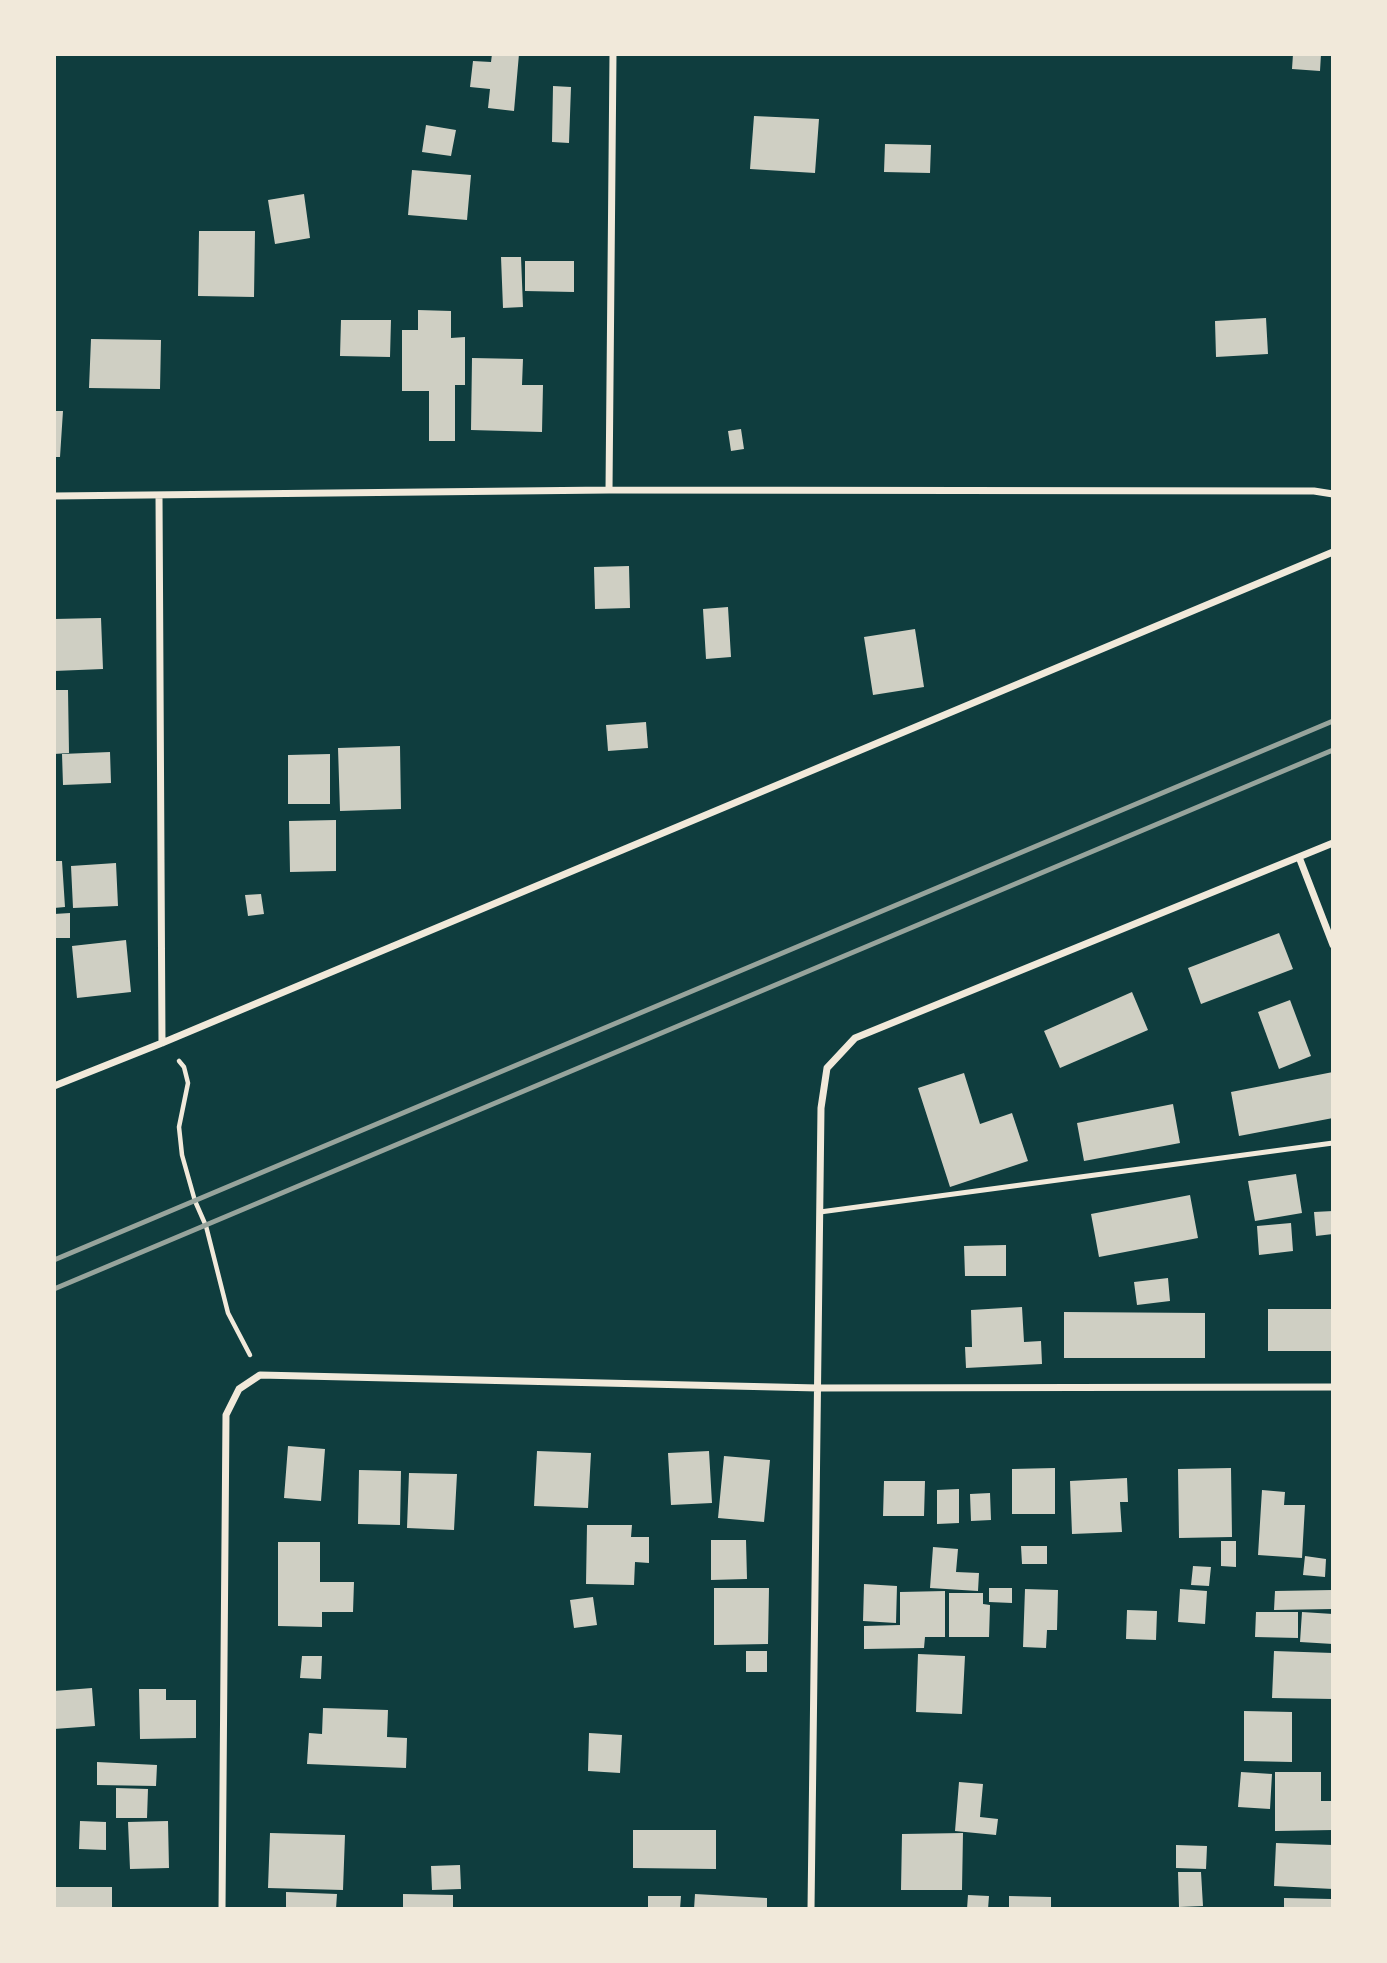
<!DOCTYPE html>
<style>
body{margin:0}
#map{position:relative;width:1387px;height:1963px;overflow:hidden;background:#0f3d3e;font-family:"PT Sans",sans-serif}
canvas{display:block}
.frame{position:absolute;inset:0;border:56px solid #f1e9da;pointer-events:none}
</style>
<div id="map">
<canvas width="1387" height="1963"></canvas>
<div class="frame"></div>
</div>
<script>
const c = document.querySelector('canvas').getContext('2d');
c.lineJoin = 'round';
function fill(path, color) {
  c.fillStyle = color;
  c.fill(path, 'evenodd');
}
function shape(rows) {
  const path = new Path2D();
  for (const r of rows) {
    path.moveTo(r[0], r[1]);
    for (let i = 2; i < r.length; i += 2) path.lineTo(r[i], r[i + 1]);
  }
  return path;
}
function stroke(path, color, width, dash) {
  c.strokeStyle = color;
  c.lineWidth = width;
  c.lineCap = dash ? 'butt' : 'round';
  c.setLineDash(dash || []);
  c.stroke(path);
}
const building = shape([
 [492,54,519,54,514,111,488,108,490,89,470,87,473,61,491,62],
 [1293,54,1321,54,1320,71,1292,69],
 [553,86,571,87,569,143,552,142],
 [754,116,819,119,815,173,750,169],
 [426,125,456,130,451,156,422,152],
 [885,144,931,145,930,173,884,172],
 [412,170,471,175,467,220,408,215],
 [304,194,310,238,275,244,268,200],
 [199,231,255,231,254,297,198,296],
 [501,257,521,257,523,307,503,308],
 [525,261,574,261,574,292,525,291],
 [418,310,451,311,451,338,465,337,465,385,455,385,455,441,429,441,429,391,402,391,402,330,418,330],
 [1266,318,1268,354,1216,357,1215,321],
 [341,320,391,320,390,357,340,356],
 [91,339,161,340,160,389,89,388],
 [472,358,523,359,522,385,543,385,542,432,471,430],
 [54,411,63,411,60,457,54,457],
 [741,429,744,449,731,451,728,431],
 [629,566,630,608,595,609,594,567],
 [728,607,731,657,706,659,703,609],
 [101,618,103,669,54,671,54,619],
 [915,629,924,687,873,695,864,637],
 [54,690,68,690,69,753,54,754],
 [646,722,648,748,608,751,606,725],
 [400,746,401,809,340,811,338,748],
 [110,752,111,783,63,785,62,754],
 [330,754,330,804,288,804,288,755],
 [336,820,336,871,290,872,289,821],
 [54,861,62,861,65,907,54,908],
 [116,863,118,906,73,908,71,866],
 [261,894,264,914,248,916,245,895],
 [70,913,70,938,54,938,54,914],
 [1279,933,1293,969,1201,1004,1188,968],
 [126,940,131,992,77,998,72,946],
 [1132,992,1148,1030,1060,1068,1044,1031],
 [1290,1000,1311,1056,1279,1069,1258,1012],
 [1333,1072,1333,1118,1239,1136,1231,1092],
 [964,1073,980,1124,1012,1113,1028,1161,950,1187,918,1088],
 [1173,1104,1180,1143,1084,1161,1077,1123],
 [1296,1174,1302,1213,1255,1221,1248,1181],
 [1190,1195,1198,1238,1099,1257,1091,1214],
 [1333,1211,1333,1234,1316,1236,1314,1212],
 [1291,1223,1293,1251,1259,1255,1257,1226],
 [1006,1245,1006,1276,965,1276,964,1246],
 [1168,1278,1170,1301,1137,1305,1134,1282],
 [1022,1307,1024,1342,1041,1341,1042,1364,966,1368,965,1347,972,1347,971,1310],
 [1268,1309,1333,1309,1333,1351,1268,1351],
 [1064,1312,1205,1313,1205,1358,1064,1358],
 [288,1446,325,1449,321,1501,284,1498],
 [537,1451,591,1453,588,1508,534,1506],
 [709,1451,712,1503,671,1505,668,1453],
 [724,1456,770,1460,764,1522,718,1518],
 [1055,1468,1055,1514,1012,1514,1012,1469],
 [1231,1468,1232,1537,1179,1538,1178,1469],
 [359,1470,401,1471,400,1525,358,1524],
 [409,1473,457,1474,454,1530,407,1528],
 [1127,1478,1128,1502,1120,1502,1122,1532,1072,1534,1070,1481],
 [884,1481,925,1481,924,1516,883,1516],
 [959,1489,959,1523,937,1524,937,1490],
 [1262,1490,1285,1492,1284,1505,1305,1505,1302,1558,1258,1555],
 [990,1493,991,1520,971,1521,970,1494],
 [587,1525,632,1525,631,1537,649,1537,649,1563,635,1562,634,1585,586,1584],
 [711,1540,746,1540,747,1579,711,1580],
 [1221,1541,1236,1541,1236,1567,1221,1566],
 [278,1542,320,1542,320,1582,354,1582,353,1612,322,1612,322,1627,278,1626],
 [1021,1546,1047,1546,1047,1564,1022,1564],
 [933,1547,958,1549,956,1572,979,1573,978,1591,930,1588],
 [1305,1556,1326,1559,1325,1577,1303,1575],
 [1193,1566,1211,1567,1209,1586,1191,1585],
 [864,1584,897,1586,896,1623,863,1621],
 [714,1588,769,1588,768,1644,714,1645],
 [989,1588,1012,1588,1012,1603,989,1602],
 [1025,1589,1058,1590,1057,1630,1047,1630,1046,1648,1023,1647],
 [1180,1589,1207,1591,1205,1624,1178,1622],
 [1333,1590,1333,1609,1274,1610,1275,1591],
 [945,1591,945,1637,925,1637,924,1648,864,1649,864,1626,900,1625,900,1592],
 [949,1593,983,1593,983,1604,990,1605,989,1637,949,1637],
 [593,1597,597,1625,574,1628,570,1600],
 [1127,1610,1157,1611,1156,1640,1126,1639],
 [1256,1612,1298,1612,1298,1638,1255,1637],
 [1302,1612,1333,1614,1333,1644,1300,1642],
 [746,1651,767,1651,767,1672,746,1672],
 [1274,1651,1333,1653,1333,1699,1272,1698],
 [918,1654,965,1656,962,1714,916,1712],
 [302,1656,322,1656,321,1679,300,1678],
 [92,1688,95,1726,54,1729,54,1691],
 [139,1689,166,1689,166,1700,196,1700,196,1738,140,1739],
 [323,1708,388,1710,387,1737,407,1738,406,1768,307,1764,309,1733,322,1734],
 [1244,1711,1292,1712,1292,1762,1244,1761],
 [589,1733,622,1735,620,1773,588,1771],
 [97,1762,157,1765,156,1786,97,1785],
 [1241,1772,1272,1774,1270,1809,1238,1807],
 [1275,1772,1321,1772,1321,1801,1333,1801,1333,1830,1275,1831],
 [959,1782,983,1784,980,1817,998,1819,996,1835,955,1831],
 [116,1788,148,1789,147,1818,116,1818],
 [80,1821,106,1822,106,1850,79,1849],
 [168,1821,169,1868,130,1869,128,1822],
 [633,1830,716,1830,716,1869,633,1868],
 [270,1833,345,1835,343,1890,268,1888],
 [963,1833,962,1890,901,1890,902,1834],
 [1276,1843,1333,1845,1333,1889,1274,1886],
 [1176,1845,1207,1846,1206,1869,1176,1868],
 [460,1865,461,1889,432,1890,431,1866],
 [1178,1872,1201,1872,1203,1906,1179,1907],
 [54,1887,112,1887,112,1909,54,1909],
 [286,1892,337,1894,336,1909,286,1909],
 [403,1894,453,1895,453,1909,403,1909],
 [695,1894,767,1898,767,1909,694,1909],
 [968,1895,989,1896,988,1909,967,1909],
 [648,1896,681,1896,680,1909,648,1909],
 [1009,1896,1051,1897,1051,1909,1009,1909],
 [1284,1898,1331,1899,1331,1909,1284,1909]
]);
const path = shape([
 [179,1061,184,1067,188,1083,179,1127,182,1155,195,1201,206,1226,228,1313,250,1355]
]);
const service = shape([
 [820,1212,1333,1143]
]);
const minor = shape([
 [609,490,613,54],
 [159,495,162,1043],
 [54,496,609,490,1314,491,1333,494],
 [1299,857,1333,945],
 [54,1086,162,1043,1333,552],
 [222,1909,226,1415,239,1389,260,1375,818,1388,1333,1387],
 [811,1909,821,1108,827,1068,855,1038,1333,843]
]);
const rail = shape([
 [54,1260,1333,721],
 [54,1289,1333,750]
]);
fill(building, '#cfcfc3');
stroke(path, '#f1e9da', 4.5);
stroke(service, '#f1e9da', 5);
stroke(minor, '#f1e9da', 7);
stroke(rail, '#97a49c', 5);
</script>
